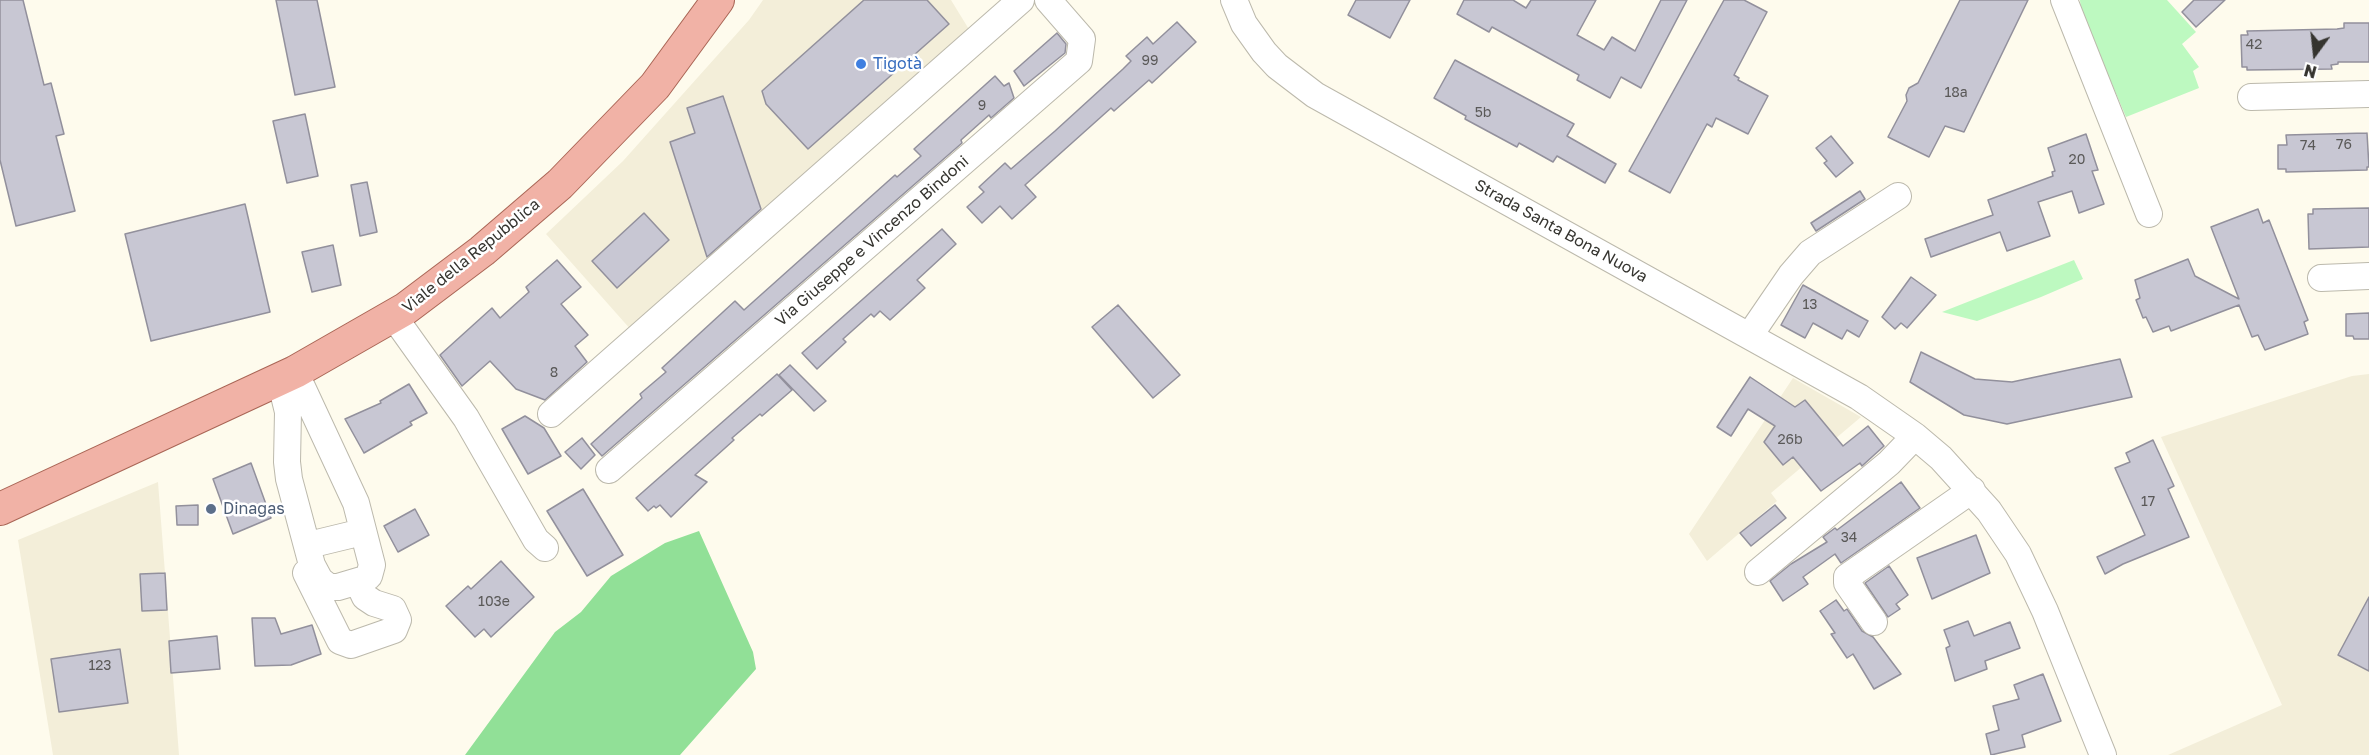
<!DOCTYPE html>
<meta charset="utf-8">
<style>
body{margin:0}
#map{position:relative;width:2369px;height:755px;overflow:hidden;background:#fefbed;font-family:"Golos Text",sans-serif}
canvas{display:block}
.north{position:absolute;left:2285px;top:24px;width:60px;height:60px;-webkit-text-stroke:4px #fff;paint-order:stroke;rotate:195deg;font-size:16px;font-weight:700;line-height:24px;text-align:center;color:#35342f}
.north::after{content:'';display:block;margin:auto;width:21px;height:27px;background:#35342f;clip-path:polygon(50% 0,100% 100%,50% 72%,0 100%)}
</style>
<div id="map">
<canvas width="2369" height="755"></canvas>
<div class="north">N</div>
</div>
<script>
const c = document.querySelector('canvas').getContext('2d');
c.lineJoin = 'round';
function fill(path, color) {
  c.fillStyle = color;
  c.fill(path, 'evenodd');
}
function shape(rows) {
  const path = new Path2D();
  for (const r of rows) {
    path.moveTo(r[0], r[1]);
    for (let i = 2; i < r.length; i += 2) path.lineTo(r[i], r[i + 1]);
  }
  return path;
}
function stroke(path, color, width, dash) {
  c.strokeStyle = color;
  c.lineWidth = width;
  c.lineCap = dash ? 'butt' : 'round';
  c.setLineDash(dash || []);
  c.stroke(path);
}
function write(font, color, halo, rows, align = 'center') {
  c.font = font + ' "Golos Text",sans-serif';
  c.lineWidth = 5;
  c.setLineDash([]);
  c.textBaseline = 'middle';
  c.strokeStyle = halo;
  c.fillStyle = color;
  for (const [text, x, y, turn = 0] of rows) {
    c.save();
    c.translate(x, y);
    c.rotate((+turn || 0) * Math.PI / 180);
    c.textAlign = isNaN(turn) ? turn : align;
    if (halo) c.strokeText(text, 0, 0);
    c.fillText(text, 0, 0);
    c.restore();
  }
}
const built = shape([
 [763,0,951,0,970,31,632,331,546,234,623,161,749,20],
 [2369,374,2369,755,2168,755,2282,705,2161,437,2352,376],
 [1793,378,1861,417,1771,493,1777,501,1707,561,1689,534],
 [158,482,179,755,53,755,18,540]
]);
const green = shape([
 [2080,0,2167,0,2196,32,2182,44,2199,67,2193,71,2199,88,2126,117,2081,11],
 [2074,260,2083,279,2041,297,1977,321,1942,312]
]);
const forest = shape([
 [699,531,753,652,756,669,680,755,465,755,555,632,581,612,611,576,665,543]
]);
const building = shape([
 [0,0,23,0,44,85,51,83,64,134,56,136,75,211,16,226,0,160,0,0],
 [276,0,317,0,335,87,295,95,276,0],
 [864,0,927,0,949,24,808,149,766,104,762,91,864,0],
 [1356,0,1410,0,1390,38,1348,15,1356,0],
 [1464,0,1513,0,1526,8,1531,0,1596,0,1577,35,1604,50,1612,37,1635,51,1661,0,1687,0,1641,88,1621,77,1610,98,1577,80,1579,75,1492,27,1489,32,1457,14,1464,0],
 [1724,0,1744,0,1767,12,1734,75,1739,78,1738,80,1768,96,1748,134,1716,118,1712,127,1707,124,1670,193,1629,171,1724,0],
 [1960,0,2028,0,1964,132,1945,126,1929,157,1888,137,1907,101,1906,95,1909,88,1918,83,1960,0],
 [2194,0,2225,0,2196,27,2182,12,2194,0],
 [1177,22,1196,42,1152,83,1149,80,1114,111,1111,108,1025,185,1036,197,1012,219,1000,206,982,223,967,207,984,192,979,187,1005,163,1011,169,1055,131,1123,69,1131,61,1126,56,1147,37,1153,44,1177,22],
 [2344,23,2369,23,2369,62,2338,62,2338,64,2331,65,2332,69,2247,70,2247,67,2242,67,2241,35,2248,35,2247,31,2337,29,2344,28,2344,23],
 [1057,33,1066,44,1065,53,1024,86,1014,71,1057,33],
 [1455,60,1574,124,1567,136,1616,164,1605,183,1557,156,1553,162,1519,143,1517,147,1465,119,1466,116,1434,98,1455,60],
 [995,76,1004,86,1009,83,1014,98,991,118,989,115,961,140,962,143,602,456,591,444,642,398,640,394,666,372,662,368,735,301,744,310,895,175,897,177,921,156,914,149,995,76],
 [723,96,761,209,707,257,670,142,695,133,687,108,723,96],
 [305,114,318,176,287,183,273,121,305,114],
 [2367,133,2369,167,2367,167,2367,170,2286,172,2286,169,2278,169,2278,145,2287,145,2286,135,2367,133],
 [2086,134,2098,170,2092,171,2104,204,2079,213,2072,191,2038,202,2050,236,2007,251,2000,232,1931,257,1925,239,1993,215,1988,200,2053,176,2052,172,2055,171,2048,148,2086,134],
 [1831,136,1853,163,1836,177,1824,163,1827,161,1816,148,1831,136],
 [367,182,377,232,360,236,351,185,367,182],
 [1860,191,1865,199,1816,231,1811,223,1860,191],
 [245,204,270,312,151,341,125,234,245,204],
 [2369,208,2369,247,2309,249,2308,214,2313,214,2313,209,2369,208],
 [2258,209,2263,223,2269,220,2308,320,2304,322,2308,334,2265,350,2258,335,2252,337,2239,305,2171,331,2169,326,2153,332,2146,317,2143,318,2136,300,2140,298,2135,280,2188,259,2195,276,2239,299,2211,227,2258,209],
 [644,213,669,240,617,288,592,261,644,213],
 [942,229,956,244,917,280,925,288,890,320,880,311,874,317,871,314,843,339,846,342,817,369,802,353,942,229],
 [333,245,341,285,312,292,302,252,333,245],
 [557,260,581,287,561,304,588,335,575,346,587,362,545,400,516,389,490,361,462,386,440,355,492,308,500,318,529,292,526,287,557,260],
 [1911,277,1936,295,1907,328,1901,323,1895,329,1882,317,1911,277],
 [1803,285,1868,321,1859,337,1847,330,1842,339,1813,323,1805,338,1781,325,1803,285],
 [1118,305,1180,375,1153,398,1092,327,1118,305],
 [2369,313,2369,339,2354,339,2353,336,2346,336,2346,314,2369,313],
 [1921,352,1975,379,2012,382,2120,359,2132,397,2007,424,1964,415,1910,382,1921,352],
 [790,365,826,401,814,411,779,375,790,365],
 [777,374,792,390,762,416,760,414,732,438,734,440,695,475,707,482,671,517,660,505,656,508,654,506,648,511,636,498,777,374],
 [1750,377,1795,407,1805,400,1843,446,1868,426,1884,446,1862,466,1860,463,1821,491,1793,457,1783,465,1764,442,1775,426,1748,409,1731,436,1717,427,1750,377],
 [409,384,427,413,410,422,412,425,364,453,345,419,381,403,380,401,409,384],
 [525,416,544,428,561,456,528,474,502,429,525,416],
 [582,438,595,455,581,469,565,452,582,438],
 [2153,440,2174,486,2168,489,2189,537,2123,564,2105,574,2097,557,2145,535,2115,468,2130,462,2126,453,2153,440],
 [251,463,271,518,233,534,213,479,251,463],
 [1901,482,1920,508,1841,563,1835,554,1803,577,1808,584,1783,601,1770,581,1791,564,1827,542,1823,537,1835,528,1837,530,1901,482],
 [583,489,623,555,587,576,547,511,583,489],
 [198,505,198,525,177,525,176,506,198,505],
 [1775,505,1786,518,1751,546,1740,533,1775,505],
 [415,509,429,535,398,552,384,526,415,509],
 [1976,535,1990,573,1932,599,1917,558,1976,535],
 [501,561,534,597,491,637,484,629,475,637,446,606,468,586,471,589,501,561],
 [1889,566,1908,595,1896,604,1900,609,1888,617,1865,583,1889,566],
 [165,573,167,610,142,611,140,574,165,573],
 [2369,597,2369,671,2338,655,2369,597],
 [1836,600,1844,611,1847,609,1862,631,1873,637,1901,674,1874,689,1853,654,1847,658,1831,634,1835,633,1820,611,1836,600],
 [252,618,275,618,281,634,312,625,321,654,291,665,255,666,252,618],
 [1968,621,1974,636,2010,622,2020,648,1985,661,1987,669,1955,681,1946,648,1950,646,1944,630,1968,621],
 [217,636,220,669,171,673,169,641,217,636],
 [120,649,128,703,59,712,51,659,120,649],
 [2043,674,2061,721,2022,735,2025,747,1991,755,1986,734,1999,730,1993,706,2019,699,2014,685,2043,674]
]);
const minor = shape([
 [1234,0,1244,24,1264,52,1277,66,1315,95,1859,397,1915,436,1941,458,1989,511,2018,554,2045,611,2103,755],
 [2064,0,2149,214],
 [2251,97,2369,94],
 [2321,278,2369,276],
 [394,317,466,418,536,540,545,548],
 [1750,335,1791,275,1810,253,1898,196],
 [280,379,288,412,287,462,289,479,312,565,320,580,329,587,338,587,365,579,369,576,372,565,356,503,295,372],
 [551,414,1021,0],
 [609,470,1079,61,1082,39,1048,0],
 [317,543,350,535],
 [1758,572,1889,463,1915,436],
 [306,573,340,641,351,645,394,630,398,620,393,609,374,603,365,597,358,582],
 [1874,622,1847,583,1847,577,1972,490]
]);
const major = shape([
 [0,509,295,372,405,309,482,251,560,184,655,86,718,0]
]);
const markers = [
 [861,64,6,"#3f7fe0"],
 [211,509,6,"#5c6f8a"]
];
const numberNames = [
 ["42",2254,45],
 ["99",1150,61],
 ["18a",1956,93],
 ["9",982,106],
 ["5b",1483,113],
 ["76",2344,145],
 ["74",2308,146],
 ["20",2077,160],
 ["13",1810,305],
 ["8",554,373],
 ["26b",1790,440],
 ["17",2148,502],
 ["34",1849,538],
 ["103e",494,602],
 ["123",100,666]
];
const shopNames = [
 ["Tigotà",873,64]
];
const streetNames = [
 ["Strada Santa Bona Nuova",1561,231,29],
 ["Via Giuseppe e Vincenzo Bindoni",872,241,-41],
 ["Viale della Repubblica",471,256,-39]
];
const serviceNames = [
 ["Dinagas",223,509]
];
fill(built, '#f3eed9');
fill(green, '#bdf9c0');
fill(forest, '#91e097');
fill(building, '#c8c7d3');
stroke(building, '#92909c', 1.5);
stroke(minor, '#bcb9ac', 28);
stroke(major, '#a96555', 34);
stroke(minor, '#fff', 26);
stroke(major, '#f1b2a6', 32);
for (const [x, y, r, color] of markers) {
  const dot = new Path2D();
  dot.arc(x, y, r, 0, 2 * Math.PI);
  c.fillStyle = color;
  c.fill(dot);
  stroke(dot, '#fff', 2);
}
write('14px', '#5a5958', null, numberNames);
write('16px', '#366cbe', '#fff', shopNames, 'left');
write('16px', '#35342f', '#fff', streetNames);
write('16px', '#4e5e75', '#fff', serviceNames, 'left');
</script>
